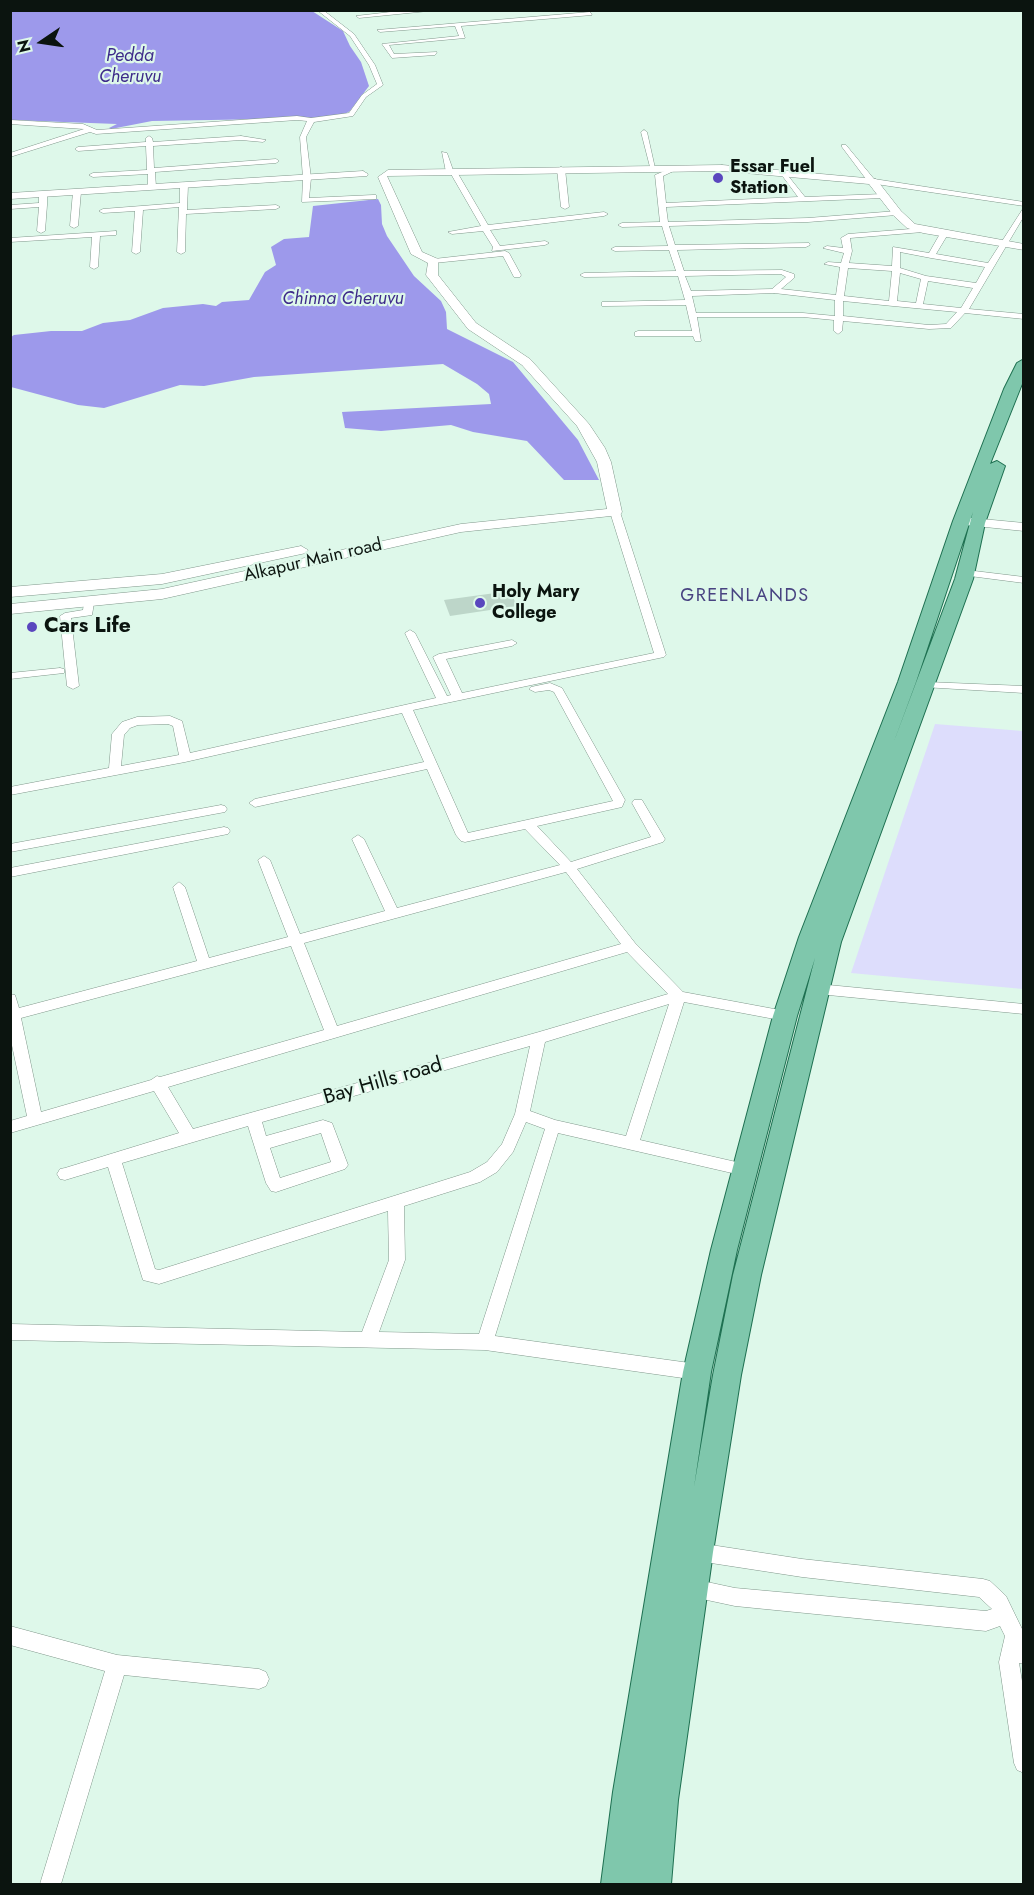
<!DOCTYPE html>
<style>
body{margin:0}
#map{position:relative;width:1034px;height:1895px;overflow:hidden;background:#def8ea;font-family:Jost,sans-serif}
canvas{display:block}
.frame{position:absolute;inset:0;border:12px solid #0b140f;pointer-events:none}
.north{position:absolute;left:12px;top:12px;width:60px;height:60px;-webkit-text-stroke:4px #def8ea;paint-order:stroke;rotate:257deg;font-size:16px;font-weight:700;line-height:24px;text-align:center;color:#0b140f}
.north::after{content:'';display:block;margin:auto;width:21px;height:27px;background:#0b140f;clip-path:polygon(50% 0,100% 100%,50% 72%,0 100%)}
</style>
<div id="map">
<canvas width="1034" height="1895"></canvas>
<div class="frame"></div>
<div class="north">N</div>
</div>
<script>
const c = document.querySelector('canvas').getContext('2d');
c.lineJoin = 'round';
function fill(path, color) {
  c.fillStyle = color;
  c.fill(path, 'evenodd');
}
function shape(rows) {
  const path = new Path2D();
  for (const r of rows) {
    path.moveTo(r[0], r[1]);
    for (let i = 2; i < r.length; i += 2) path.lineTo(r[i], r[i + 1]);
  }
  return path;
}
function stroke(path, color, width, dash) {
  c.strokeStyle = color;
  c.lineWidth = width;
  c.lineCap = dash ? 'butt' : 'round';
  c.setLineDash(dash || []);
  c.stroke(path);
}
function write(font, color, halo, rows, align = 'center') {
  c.font = font + ' Jost,sans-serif';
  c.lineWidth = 4.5;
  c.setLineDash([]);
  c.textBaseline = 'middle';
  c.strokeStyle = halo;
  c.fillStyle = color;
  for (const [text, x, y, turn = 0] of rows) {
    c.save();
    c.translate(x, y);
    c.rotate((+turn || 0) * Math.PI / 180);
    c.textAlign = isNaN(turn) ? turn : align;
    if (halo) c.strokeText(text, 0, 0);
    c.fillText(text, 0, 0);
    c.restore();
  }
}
const green = shape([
 [935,724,1023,731,1023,989,851,973]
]);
const water = shape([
 [10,11,312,11,343,31,350,46,361,62,369,86,350,111,343,115,329,118,152,121,111,129,109,128,117,124,11,120],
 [378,199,381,205,382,224,387,236,414,276,441,301,446,312,447,329,513,362,578,440,599,480,564,480,527,441,473,432,451,425,381,431,345,428,342,412,491,404,489,394,477,384,443,364,254,377,204,386,180,385,104,408,78,405,11,387,11,337,14,335,51,331,82,331,103,323,130,320,163,308,203,304,216,306,222,302,249,300,265,272,276,265,271,247,284,239,309,237,313,206]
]);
const building = shape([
 [510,591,517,606,450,616,444,600]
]);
const street = shape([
 [317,10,323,10,354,34,375,65,383,85,366,97,353,116,314,122,306,137,311,178,309,198,373,195,376,195,376,199,302,202,303,178,300,137,307,121,297,120,96,134,90,132,10,157,10,153,84,129,10,124,10,120,83,124,97,130,297,116,311,118,349,113,362,95,377,84,369,65,350,36,317,10],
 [408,10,438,10,359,18,356,16,408,10],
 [590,12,592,15,461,26,465,38,389,45,394,54,437,52,435,55,392,58,382,44,459,36,455,26,380,32,377,30,590,12],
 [644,130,647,132,655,168,650,167,641,132,644,130],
 [241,136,266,140,263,142,241,140,153,146,154,168,276,159,279,161,276,163,155,172,156,187,152,189,148,187,148,174,93,177,89,175,93,173,147,170,146,146,78,151,75,149,78,147,146,142,146,138,149,136,152,138,153,142,241,136],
 [842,145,846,145,874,179,1024,202,1024,206,869,183,842,147,842,145],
 [442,152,447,153,453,170,457,172,488,225,604,212,608,214,604,216,490,230,500,246,545,241,549,243,545,245,492,251,493,247,483,231,452,234,448,232,481,226,451,174,446,172,442,152],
 [561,167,565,169,569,207,565,209,561,207,557,169,561,167],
 [674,167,680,168,663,176,666,203,798,197,781,174,785,172,805,197,883,194,887,196,883,198,666,207,668,222,808,218,897,211,901,213,897,215,808,222,669,226,675,245,809,243,810,245,806,247,677,250,684,271,782,270,794,274,794,278,781,289,836,295,840,267,824,264,828,262,841,263,844,253,823,248,827,246,843,248,841,238,848,234,923,228,927,230,923,232,850,238,852,251,849,263,892,266,893,247,929,253,941,232,944,232,948,234,936,254,988,263,1024,207,1024,216,969,309,1024,314,1024,319,965,313,951,328,929,329,843,321,842,331,838,334,834,331,834,320,803,317,697,317,701,341,695,341,693,336,635,336,635,332,638,331,692,331,686,305,605,306,602,306,602,302,685,300,678,276,584,277,580,275,584,273,676,271,669,250,615,251,611,249,615,247,668,246,662,226,622,227,618,225,622,223,660,222,655,175,674,167],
 [900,252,931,258,985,267,976,283,926,276,900,268,900,252],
 [848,268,892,271,889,301,844,296,848,268],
 [900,273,921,279,916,303,897,301,900,273],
 [781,274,786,277,772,289,691,291,685,276,781,274],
 [928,281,973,288,961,308,923,304,928,281],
 [774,293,835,300,835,316,803,313,696,313,692,296,774,293],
 [843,301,893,306,957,312,946,324,929,325,843,316,843,301],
 [184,183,188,185,187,210,276,205,280,207,276,209,186,214,185,252,181,254,177,252,179,207,143,210,140,252,136,254,132,252,135,211,103,213,99,211,103,209,180,203,180,185,184,183],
 [77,190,81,192,78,226,74,228,70,226,73,192,77,190],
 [43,192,47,194,47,205,45,231,41,233,37,231,39,207,10,209,10,205,39,203,39,194,43,192],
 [116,231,116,235,100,236,98,267,94,269,90,267,92,237,10,242,10,238,116,231],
 [505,251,509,253,521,275,520,277,514,277,503,256,434,263,430,261,434,259,505,251],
 [615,509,620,512,666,655,664,657,413,710,468,833,613,801,554,692,549,690,535,692,529,689,531,687,550,683,562,688,625,800,622,807,537,826,571,862,651,837,632,803,634,800,642,800,665,839,663,842,577,869,635,943,683,992,785,1011,790,1012,792,1016,790,1020,785,1021,684,1002,640,1140,745,1164,750,1165,753,1170,750,1175,745,1176,558,1133,495,1336,697,1364,703,1366,706,1372,703,1378,697,1380,485,1350,10,1340,10,1324,362,1332,389,1260,388,1211,159,1284,143,1280,108,1167,65,1180,60,1179,57,1174,60,1169,65,1168,179,1133,154,1091,10,1133,10,1121,27,1116,10,1036,10,994,15,995,19,1008,197,961,173,887,179,882,185,887,209,958,288,937,258,860,264,856,270,860,300,934,385,911,352,839,358,835,364,839,397,908,560,865,525,829,465,842,461,841,456,835,427,769,255,807,249,803,255,799,424,762,402,713,185,762,10,795,10,787,109,768,112,734,122,722,137,717,170,716,182,721,190,753,436,698,405,633,410,630,415,633,447,696,451,695,433,657,439,654,512,640,517,643,512,646,446,659,462,693,654,653,610,512,615,509],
 [168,724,173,726,179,755,121,766,124,735,130,728,138,725,168,724],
 [566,872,621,944,337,1026,304,943,566,872],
 [291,946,324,1030,160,1077,157,1076,151,1080,41,1112,21,1018,291,946],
 [627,952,668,994,539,1032,193,1129,168,1087,627,952],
 [669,1004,626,1136,555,1120,530,1111,545,1042,669,1004],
 [530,1046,515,1114,502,1144,487,1162,470,1172,159,1270,155,1269,122,1163,248,1126,266,1183,271,1191,276,1192,345,1169,348,1165,332,1123,323,1120,266,1136,262,1122,530,1046],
 [526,1122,545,1129,479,1334,379,1332,405,1260,404,1206,480,1182,497,1172,513,1152,526,1122],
 [321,1133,331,1162,280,1178,270,1148,321,1133],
 [966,570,1024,577,1024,583,962,575,961,573,966,570],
 [89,600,94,603,92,615,71,618,79,686,73,689,67,686,60,616,65,613,83,610,84,603,89,600],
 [60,668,64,669,64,673,10,679,10,673,60,668],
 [927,682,1024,686,1024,693,923,687,923,683,927,682],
 [221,805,225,806,227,809,225,812,10,852,10,844,221,805],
 [224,827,228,828,230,831,228,834,10,877,10,868,224,827],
 [818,984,1024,1004,1024,1014,818,994,813,993,811,989,813,985,818,984],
 [698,1543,802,1559,983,1579,990,1581,1006,1596,1024,1633,1024,1664,1019,1663,1024,1693,1024,1773,1017,1770,1014,1763,999,1662,1005,1636,1000,1626,986,1631,735,1606,693,1597,686,1595,684,1588,686,1581,693,1579,735,1588,986,1611,992,1609,979,1597,802,1577,698,1561,691,1559,689,1552,691,1545,698,1543],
 [10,1626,117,1655,259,1669,266,1672,269,1679,266,1686,259,1689,124,1675,61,1884,40,1884,105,1671,10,1645,10,1626]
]);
const secondary = shape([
 [722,165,876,179,901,211,915,224,1024,244,1024,250,923,233,907,228,893,215,869,184,722,171,387,176,422,252,438,259,438,275,476,323,530,359,589,424,605,448,611,462,622,512,620,515,461,532,162,599,10,614,10,604,162,589,461,524,607,509,597,462,577,426,522,365,468,329,426,275,428,263,411,254,378,177,388,170,722,165],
 [363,171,368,174,367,176,10,199,10,193,363,171],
 [961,517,1024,523,1024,531,956,524,954,521,956,518,961,517],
 [301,546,308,550,306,553,162,584,10,597,10,587,162,574,301,546]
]);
const primary = shape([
 [1024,359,1024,379,990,464,997,461,1005,466,985,523,973,579,841,942,761,1275,741,1375,713,1552,678,1800,671,1884,601,1884,613,1792,683,1372,711,1250,773,1016,799,937,898,682,953,521,1004,389,1017,363,1024,359],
 [973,512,955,579,893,744,916,682,973,512],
 [815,958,733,1275,713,1375,694,1487,711,1372,737,1250,797,1016,815,958]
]);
const markers = [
 [718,178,6,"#5a46be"],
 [480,603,6,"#5a46be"],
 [32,627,6,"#5a46be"]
];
const farWaternames = [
 ["Pedda",130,57],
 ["Cheruvu",130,78],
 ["Chinna Cheruvu",343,300]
];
const farPoinames = [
 ["Essar Fuel",730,168],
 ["Station",730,189],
 ["Holy Mary",492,593],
 ["College",492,614]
];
const farStreetnames = [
 ["Alkapur Main road",313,561,-13]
];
const farNeighbourhoodnames = [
 ["GREENLANDS",745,597]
];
const poiNames = [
 ["Cars Life",44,627]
];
const streetNames = [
 ["Bay Hills road",383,1082,-16]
];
fill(green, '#ddddfc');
fill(water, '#9d99eb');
fill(building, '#bdd6c9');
stroke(street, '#80978b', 1);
stroke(secondary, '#80978b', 1);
stroke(primary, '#1e7051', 2);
fill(street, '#fff');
fill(secondary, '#fff');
fill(primary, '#7fc7ac');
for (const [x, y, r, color] of markers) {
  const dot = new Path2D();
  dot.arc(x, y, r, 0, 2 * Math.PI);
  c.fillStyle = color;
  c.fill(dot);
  stroke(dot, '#def8ea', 2);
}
write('italic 18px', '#3d2b89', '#def8ea', farWaternames);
write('bold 18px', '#0b140f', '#def8ea', farPoinames, 'left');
write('18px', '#0b140f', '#def8ea', farStreetnames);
c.letterSpacing = '1.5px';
write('18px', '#484381', '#def8ea', farNeighbourhoodnames);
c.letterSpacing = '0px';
write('bold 21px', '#0b140f', '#def8ea', poiNames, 'left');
write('21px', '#0b140f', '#def8ea', streetNames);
</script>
